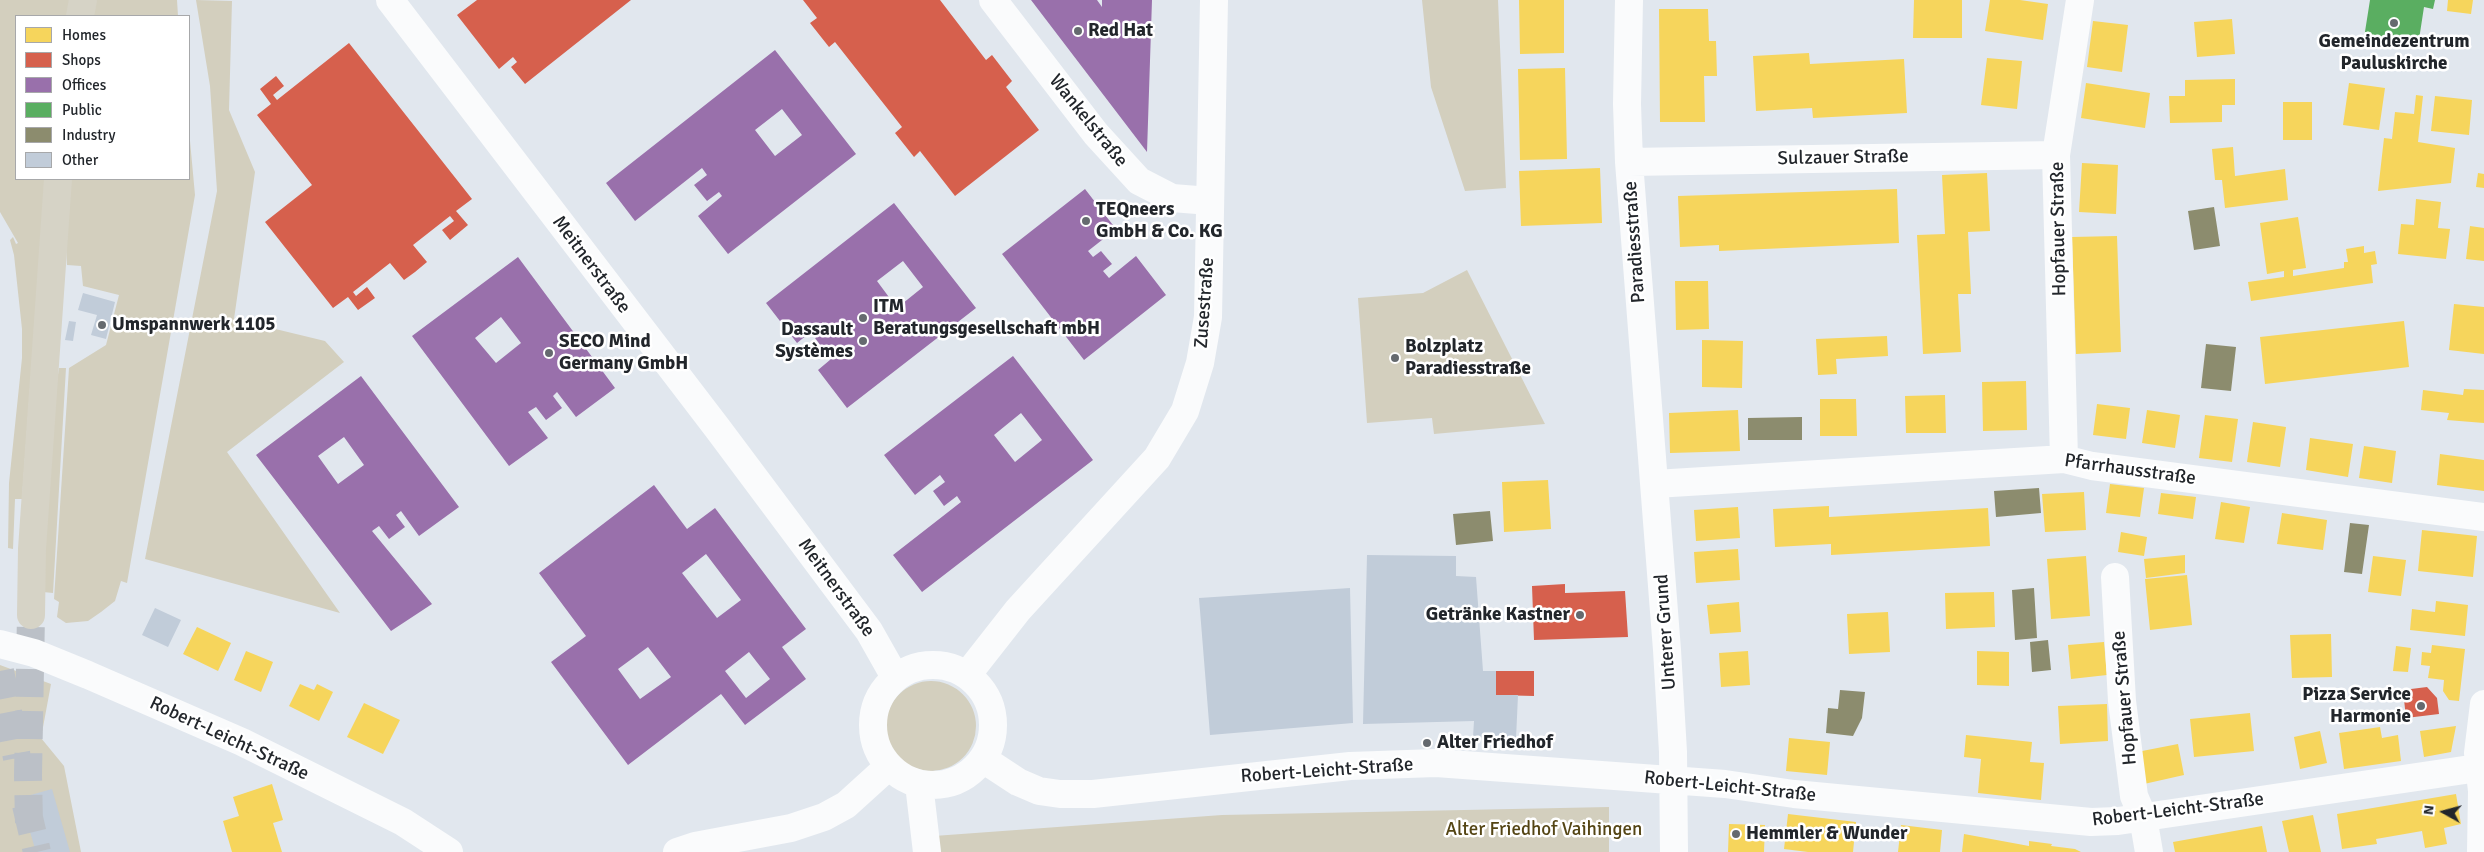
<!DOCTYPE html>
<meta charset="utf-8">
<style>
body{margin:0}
#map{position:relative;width:2484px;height:852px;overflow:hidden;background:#e1e7ee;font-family:Signika,sans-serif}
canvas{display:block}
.legend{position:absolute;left:15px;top:15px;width:175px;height:165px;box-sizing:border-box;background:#fff;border:1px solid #a7a8aa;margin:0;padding:6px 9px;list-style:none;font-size:15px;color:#22262b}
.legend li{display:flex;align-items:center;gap:10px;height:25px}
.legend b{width:25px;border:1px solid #a7a8aa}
.north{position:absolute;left:2419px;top:787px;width:50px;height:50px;-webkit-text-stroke:4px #fff;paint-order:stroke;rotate:277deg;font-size:14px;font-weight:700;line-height:20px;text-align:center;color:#22262b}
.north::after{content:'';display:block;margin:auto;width:18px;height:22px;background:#22262b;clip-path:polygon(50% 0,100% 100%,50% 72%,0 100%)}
</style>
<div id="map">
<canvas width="2484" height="852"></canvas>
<ul class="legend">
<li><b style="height:14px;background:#f6d55c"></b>Homes</li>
<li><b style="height:14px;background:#d6604d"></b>Shops</li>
<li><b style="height:14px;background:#9970ab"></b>Offices</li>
<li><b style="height:14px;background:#5aae61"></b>Public</li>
<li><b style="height:14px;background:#8c8c6e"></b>Industry</li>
<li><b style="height:14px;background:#c1ccd9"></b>Other</li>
</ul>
<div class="north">N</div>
</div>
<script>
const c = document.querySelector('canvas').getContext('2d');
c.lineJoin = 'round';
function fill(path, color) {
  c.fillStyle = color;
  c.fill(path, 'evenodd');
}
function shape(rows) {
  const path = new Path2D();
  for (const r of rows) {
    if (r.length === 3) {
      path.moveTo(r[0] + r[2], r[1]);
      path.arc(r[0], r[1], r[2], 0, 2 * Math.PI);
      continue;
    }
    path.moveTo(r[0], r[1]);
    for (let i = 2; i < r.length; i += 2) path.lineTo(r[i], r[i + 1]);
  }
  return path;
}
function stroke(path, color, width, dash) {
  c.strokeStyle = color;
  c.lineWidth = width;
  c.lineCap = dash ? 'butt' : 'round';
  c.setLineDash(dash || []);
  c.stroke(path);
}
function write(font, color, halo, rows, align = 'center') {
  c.font = font + ' Signika,sans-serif';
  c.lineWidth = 5;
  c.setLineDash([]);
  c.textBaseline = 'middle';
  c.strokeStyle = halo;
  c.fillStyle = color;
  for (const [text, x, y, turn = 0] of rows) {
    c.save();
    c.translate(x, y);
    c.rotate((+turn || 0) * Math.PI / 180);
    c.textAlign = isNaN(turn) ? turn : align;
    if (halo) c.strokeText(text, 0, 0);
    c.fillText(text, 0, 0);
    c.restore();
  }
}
const green = shape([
 [0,0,73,0,69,16,16,16,16,179,45,179,22,499,15,499,13,549,8,548,9,483,22,358,22,329,14,255,10,240,13,237,16,244,18,243,0,212],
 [93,0,177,0,178,16,89,16],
 [196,0,232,1,229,110,255,172,234,319,325,341,344,362,227,452,340,613,145,559,217,191,210,86],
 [1422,0,1498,0,1506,188,1465,191,1431,87],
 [189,130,195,195,127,583,121,581,115,601,101,612,88,621,66,623,57,617,59,602,54,599,69,368,106,345,119,295,83,286,81,266,67,265,65,225,67,179,189,179],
 [1467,270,1545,424,1434,434,1432,418,1367,423,1358,298,1423,293],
 [59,368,66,368,53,593,43,592,52,413],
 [0,665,51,684,41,738,64,766,81,852,0,852],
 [931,726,45],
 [1609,807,1609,852,938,852,934,836,1222,815]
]);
const homes = shape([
 [1519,0,1564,0,1564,53,1520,54],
 [1914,0,1962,0,1962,38,1913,38],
 [1990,0,2020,0,2048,4,2043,40,1985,31],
 [2448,0,2473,0,2471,14,2447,11],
 [1659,9,1708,9,1709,41,1716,41,1717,76,1704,76,1705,122,1660,122],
 [2232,19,2235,54,2197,57,2194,22],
 [2093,21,2128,25,2122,72,2087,67],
 [1809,53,1810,64,1904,59,1907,113,1813,118,1812,108,1756,111,1753,56],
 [1987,58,2022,61,2017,109,1981,105],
 [1565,68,1567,159,1520,160,1518,69],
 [2235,79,2235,105,2222,105,2222,122,2170,123,2169,96,2185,96,2185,80],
 [2086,83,2150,93,2145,128,2081,118],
 [2349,83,2385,88,2379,130,2343,125],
 [2416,95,2423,96,2418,142,2455,148,2451,183,2378,191,2384,138,2392,139,2395,112,2414,114],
 [2435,96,2472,100,2469,135,2431,131],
 [2283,102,2312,102,2312,140,2283,140],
 [2233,147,2235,176,2285,169,2288,200,2225,208,2222,180,2215,180,2212,149],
 [2082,163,2118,165,2116,214,2079,212],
 [1600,168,1602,223,1521,226,1519,171],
 [1987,173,1990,231,1968,232,1971,294,1958,294,1961,352,1923,354,1917,235,1945,234,1942,175],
 [2478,173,2484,174,2484,188,2476,187],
 [1897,189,1899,243,1719,251,1719,245,1680,247,1678,196],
 [2416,199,2441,202,2438,228,2450,229,2446,259,2398,254,2401,224,2414,225],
 [2298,217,2306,268,2293,270,2293,276,2344,268,2344,262,2348,262,2346,249,2364,246,2364,253,2375,251,2377,264,2371,265,2373,283,2251,301,2248,282,2284,277,2284,271,2267,274,2260,223],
 [2470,226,2484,228,2484,261,2466,259],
 [2117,236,2121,352,2076,354,2072,237],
 [1675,281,1708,281,1709,329,1676,330],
 [2454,304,2484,307,2484,354,2449,350],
 [2404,321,2409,367,2265,384,2260,337],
 [1887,336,1888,356,1836,359,1837,374,1818,375,1816,339],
 [1702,340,1743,341,1742,388,1702,387],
 [2026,381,2027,430,1983,431,1982,382],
 [2464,389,2484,390,2484,423,2447,420,2449,413,2421,410,2423,390,2463,395],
 [1945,395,1946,433,1906,433,1905,396],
 [1820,399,1856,399,1857,436,1820,436],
 [2097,404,2130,408,2126,439,2093,435],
 [1738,410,1740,451,1670,453,1669,413],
 [2147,410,2180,415,2175,448,2142,443],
 [2205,415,2238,419,2232,462,2199,458],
 [2253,422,2286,427,2280,467,2247,462],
 [2310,438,2353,444,2348,477,2306,470],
 [2364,446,2396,451,2392,483,2359,478],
 [2440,454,2484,460,2484,491,2437,485],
 [1548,480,1551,529,1504,532,1502,482],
 [2110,484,2144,488,2140,517,2106,513],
 [2084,492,2086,530,2045,532,2042,494],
 [2161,493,2196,497,2193,519,2158,514],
 [2221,502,2250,507,2244,543,2215,539],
 [1829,506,1829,517,1988,508,1990,546,1831,555,1831,544,1775,547,1773,509],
 [1738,507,1740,538,1696,541,1694,510],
 [2282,513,2327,520,2323,550,2277,544],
 [2422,530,2477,536,2473,577,2418,571],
 [2121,532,2147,537,2144,556,2118,552],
 [1738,549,1740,580,1696,583,1694,552],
 [2185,555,2185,573,2146,578,2144,559],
 [2086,556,2090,616,2051,619,2047,559],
 [2373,556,2406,560,2401,596,2368,592],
 [2187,575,2192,625,2150,630,2145,579],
 [1994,592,1995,627,1946,629,1945,593],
 [2436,601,2468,605,2465,636,2410,630,2412,609,2435,612],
 [1739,602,1741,632,1710,634,1707,605],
 [1888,612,1890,652,1849,654,1847,614],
 [197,627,231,643,218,671,183,654],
 [2331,634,2332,677,2292,678,2290,635],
 [2104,642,2107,675,2071,679,2068,645],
 [2432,645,2465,649,2459,701,2449,700,2443,691,2444,680,2428,678,2430,666,2421,665,2422,652,2431,653],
 [2396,646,2411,648,2408,672,2393,671],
 [246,651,273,662,261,692,234,680],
 [1748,651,1750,685,1721,687,1719,653],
 [1977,651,2009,652,2009,686,1977,685],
 [300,684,314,690,317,684,333,692,319,721,289,706],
 [364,703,400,720,383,754,347,737],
 [2107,704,2108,741,2060,744,2058,706],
 [2250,713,2254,751,2194,757,2190,719],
 [2456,726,2451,752,2424,757,2420,731],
 [2380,727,2382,738,2398,735,2401,761,2344,769,2339,733],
 [2320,731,2327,763,2300,769,2294,737],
 [1966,735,2032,742,2030,762,2044,763,2041,800,1978,793,1981,759,1964,757],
 [1789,738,1830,742,1827,775,1786,771],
 [2178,744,2184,775,2144,784,2137,752],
 [272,784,283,820,273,823,282,852,232,852,223,821,239,816,233,797],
 [2456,794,2461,824,2444,828,2447,844,2425,848,2422,831,2376,839,2377,844,2342,849,2337,814],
 [1788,814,1856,822,1853,852,1808,852,1784,849],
 [2313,815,2321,852,2289,852,2282,821],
 [1729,824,1765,825,1764,852,1728,852],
 [1901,825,1942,830,1940,852,1898,852],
 [2262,826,2267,852,2175,852,2173,842],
 [1964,834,2029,846,2029,841,2052,844,2051,846,2075,849,2081,852,1962,852]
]);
const shops = shape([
 [477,0,631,0,525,84,511,67,517,62,513,57,499,69,457,15],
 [803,0,940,0,986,60,992,55,1012,81,1006,87,1039,130,955,196,920,151,914,157,895,133,902,127,835,42,829,47,810,23,817,18],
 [349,43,472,199,456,211,468,225,450,240,442,230,454,221,450,216,413,245,427,262,415,272,404,280,390,263,353,292,356,296,367,287,375,298,358,310,348,297,333,308,265,222,312,185,257,115,271,104,260,89,276,76,284,86,273,95,277,100],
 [1565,584,1565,593,1625,591,1628,637,1534,640,1532,586],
 [1496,671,1534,671,1534,696,1496,695],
 [2427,687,2437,698,2439,714,2406,718,2403,690]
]);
const offices = shape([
 [1031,0,1097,0,1102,7,1102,0,1152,0,1147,152],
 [775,50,856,154,728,254,698,216,722,196,719,192,707,201,694,185,707,175,702,168,635,221,606,183],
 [782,109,802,135,775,156,755,130],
 [1085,189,1116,229,1088,251,1093,257,1101,251,1106,257,1112,264,1103,271,1109,278,1136,256,1166,295,1084,360,1002,254],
 [894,203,976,308,847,408,818,370,843,349,839,345,827,354,815,338,828,328,823,322,797,343,766,303],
 [903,261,923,287,897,308,877,281],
 [518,257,615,388,576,417,557,392,553,396,562,408,546,420,536,407,528,412,548,438,509,466,412,336],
 [501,317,521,343,496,363,475,338],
 [1013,356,1093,460,922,592,893,555,961,502,957,496,944,506,933,491,945,482,940,475,915,495,884,455],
 [1021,413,1042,440,1015,462,994,435],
 [361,376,459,507,419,536,401,511,396,515,405,527,389,539,379,526,372,531,432,604,391,631,256,455],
 [344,437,364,465,338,484,318,456],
 [654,485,687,529,715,508,806,629,782,647,806,679,745,725,721,694,628,765,551,662,586,636,539,573],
 [706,554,741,600,717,618,682,573],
 [648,647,671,677,640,699,618,669],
 [749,652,770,679,746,698,725,671]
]);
const public = shape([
 [2370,0,2435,0,2433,9,2424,7,2418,46,2364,38]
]);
const industry = shape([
 [2214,207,2220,246,2194,250,2188,211],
 [2206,344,2236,347,2231,391,2201,388],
 [1802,417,1802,440,1748,440,1748,418],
 [2039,488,2041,513,1996,517,1994,491],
 [1490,511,1493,541,1456,545,1453,514],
 [2350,523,2369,525,2362,574,2344,572],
 [2034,588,2037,638,2015,640,2012,590],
 [2048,640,2051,670,2032,672,2030,642],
 [1840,690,1865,692,1862,718,1853,736,1826,733,1828,708,1838,709]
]);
const building = shape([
 [83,293,115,302,106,339,91,335,97,315,78,310],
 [69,321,76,322,73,341,65,340],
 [1367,555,1456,556,1456,576,1476,577,1483,671,1496,671,1496,695,1518,695,1516,739,1473,737,1474,721,1363,724],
 [1350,588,1353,723,1210,735,1199,598],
 [155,608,181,620,168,647,142,635],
 [52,789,70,852,36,852,20,798]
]);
const highwayTunnel = shape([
 [0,671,17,758],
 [26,805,37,852],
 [29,823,28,775,31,615]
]);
const minor = shape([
 [390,0,718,429,869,631,895,677],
 [993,0,1096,134,1139,181,1172,198,1210,201],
 [1629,0,1627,104,1629,162,1667,650,1673,752,1674,852],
 [1629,162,2056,155],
 [2064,459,2056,155,2080,0],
 [1655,484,2064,459,2092,466,2484,517],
 [2115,577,2122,701,2134,796,2143,817,2149,852],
 [0,644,34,653,88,675,242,742,403,822,449,852],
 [933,725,60],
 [967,675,1018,610,1157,458,1185,411,1200,363,1208,317,1214,0],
 [983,759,1018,782,1039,791,1060,794,1093,794,1350,766,1436,763,1725,784,1794,794,2091,822,2118,821,2484,767],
 [919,784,927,852],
 [677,852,695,846,791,828,824,817,846,805,889,766],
 [2481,852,2482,791,2478,753,2484,704]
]);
const highway = shape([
 [80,16,83,0],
 [31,615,32,549,58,179]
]);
const markers = [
 [2394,23,5,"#656a6f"],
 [1078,31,5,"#656a6f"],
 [1086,221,5,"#656a6f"],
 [863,318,5,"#656a6f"],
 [102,325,5,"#656a6f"],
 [863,341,5,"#656a6f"],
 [549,353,5,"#656a6f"],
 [1395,358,5,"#656a6f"],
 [1580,615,5,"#656a6f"],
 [2421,706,5,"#656a6f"],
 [1427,743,5,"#656a6f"],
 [1736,834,5,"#656a6f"]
];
const poiNames = [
 ["Red Hat",1088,31],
 ["Gemeindezentrum",2394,42,"center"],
 ["Pauluskirche",2394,64,"center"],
 ["TEQneers",1096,210],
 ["GmbH & Co. KG",1096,232],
 ["ITM",873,307],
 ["Beratungsgesellschaft mbH",873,329],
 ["Umspannwerk 1105",112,325],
 ["Dassault",853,330,"right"],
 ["Systèmes",853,352,"right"],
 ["SECO Mind",559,342],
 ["Germany GmbH",559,364],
 ["Bolzplatz",1405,347],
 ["Paradiesstraße",1405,369],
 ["Getränke Kastner",1570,615,"right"],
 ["Pizza Service",2411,695,"right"],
 ["Harmonie",2411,717,"right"],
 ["Alter Friedhof",1437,743],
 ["Hemmler & Wunder",1746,834]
];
const streetNames = [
 ["Wankelstraße",1088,121,51],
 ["Sulzauer Straße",1843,158,-1],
 ["Hopfauer Straße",2059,229,-91],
 ["Paradiesstraße",1635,242,-94],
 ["Meitnerstraße",591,265,53],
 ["Zusestraße",1205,303,-86],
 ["Pfarrhausstraße",2130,470,8],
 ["Meitnerstraße",836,588,54],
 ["Unterer Grund",1666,632,-94],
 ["Hopfauer Straße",2125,698,-95],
 ["Robert-Leicht-Straße",229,739,25],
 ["Robert-Leicht-Straße",1327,771,-4],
 ["Robert-Leicht-Straße",1730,787,6],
 ["Robert-Leicht-Straße",2178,810,-7]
];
const parkNames = [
 ["Alter Friedhof Vaihingen",1544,830]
];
fill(green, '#d3cfbe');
fill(homes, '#f6d55c');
fill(shops, '#d6604d');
fill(offices, '#9970ab');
fill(public, '#5aae61');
fill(industry, '#8c8c6e');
fill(building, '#c1ccd9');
stroke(highwayTunnel, '#bbc0c7', 28, [28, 14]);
stroke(minor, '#fafbfc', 28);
stroke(highway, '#d6d3c6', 28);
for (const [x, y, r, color] of markers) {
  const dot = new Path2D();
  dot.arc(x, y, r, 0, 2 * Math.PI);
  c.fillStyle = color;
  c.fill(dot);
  stroke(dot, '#fff', 2);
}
write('bold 19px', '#22262b', '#fff', poiNames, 'left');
write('19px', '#22262b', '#fff', streetNames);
write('19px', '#544514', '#fff', parkNames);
</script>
